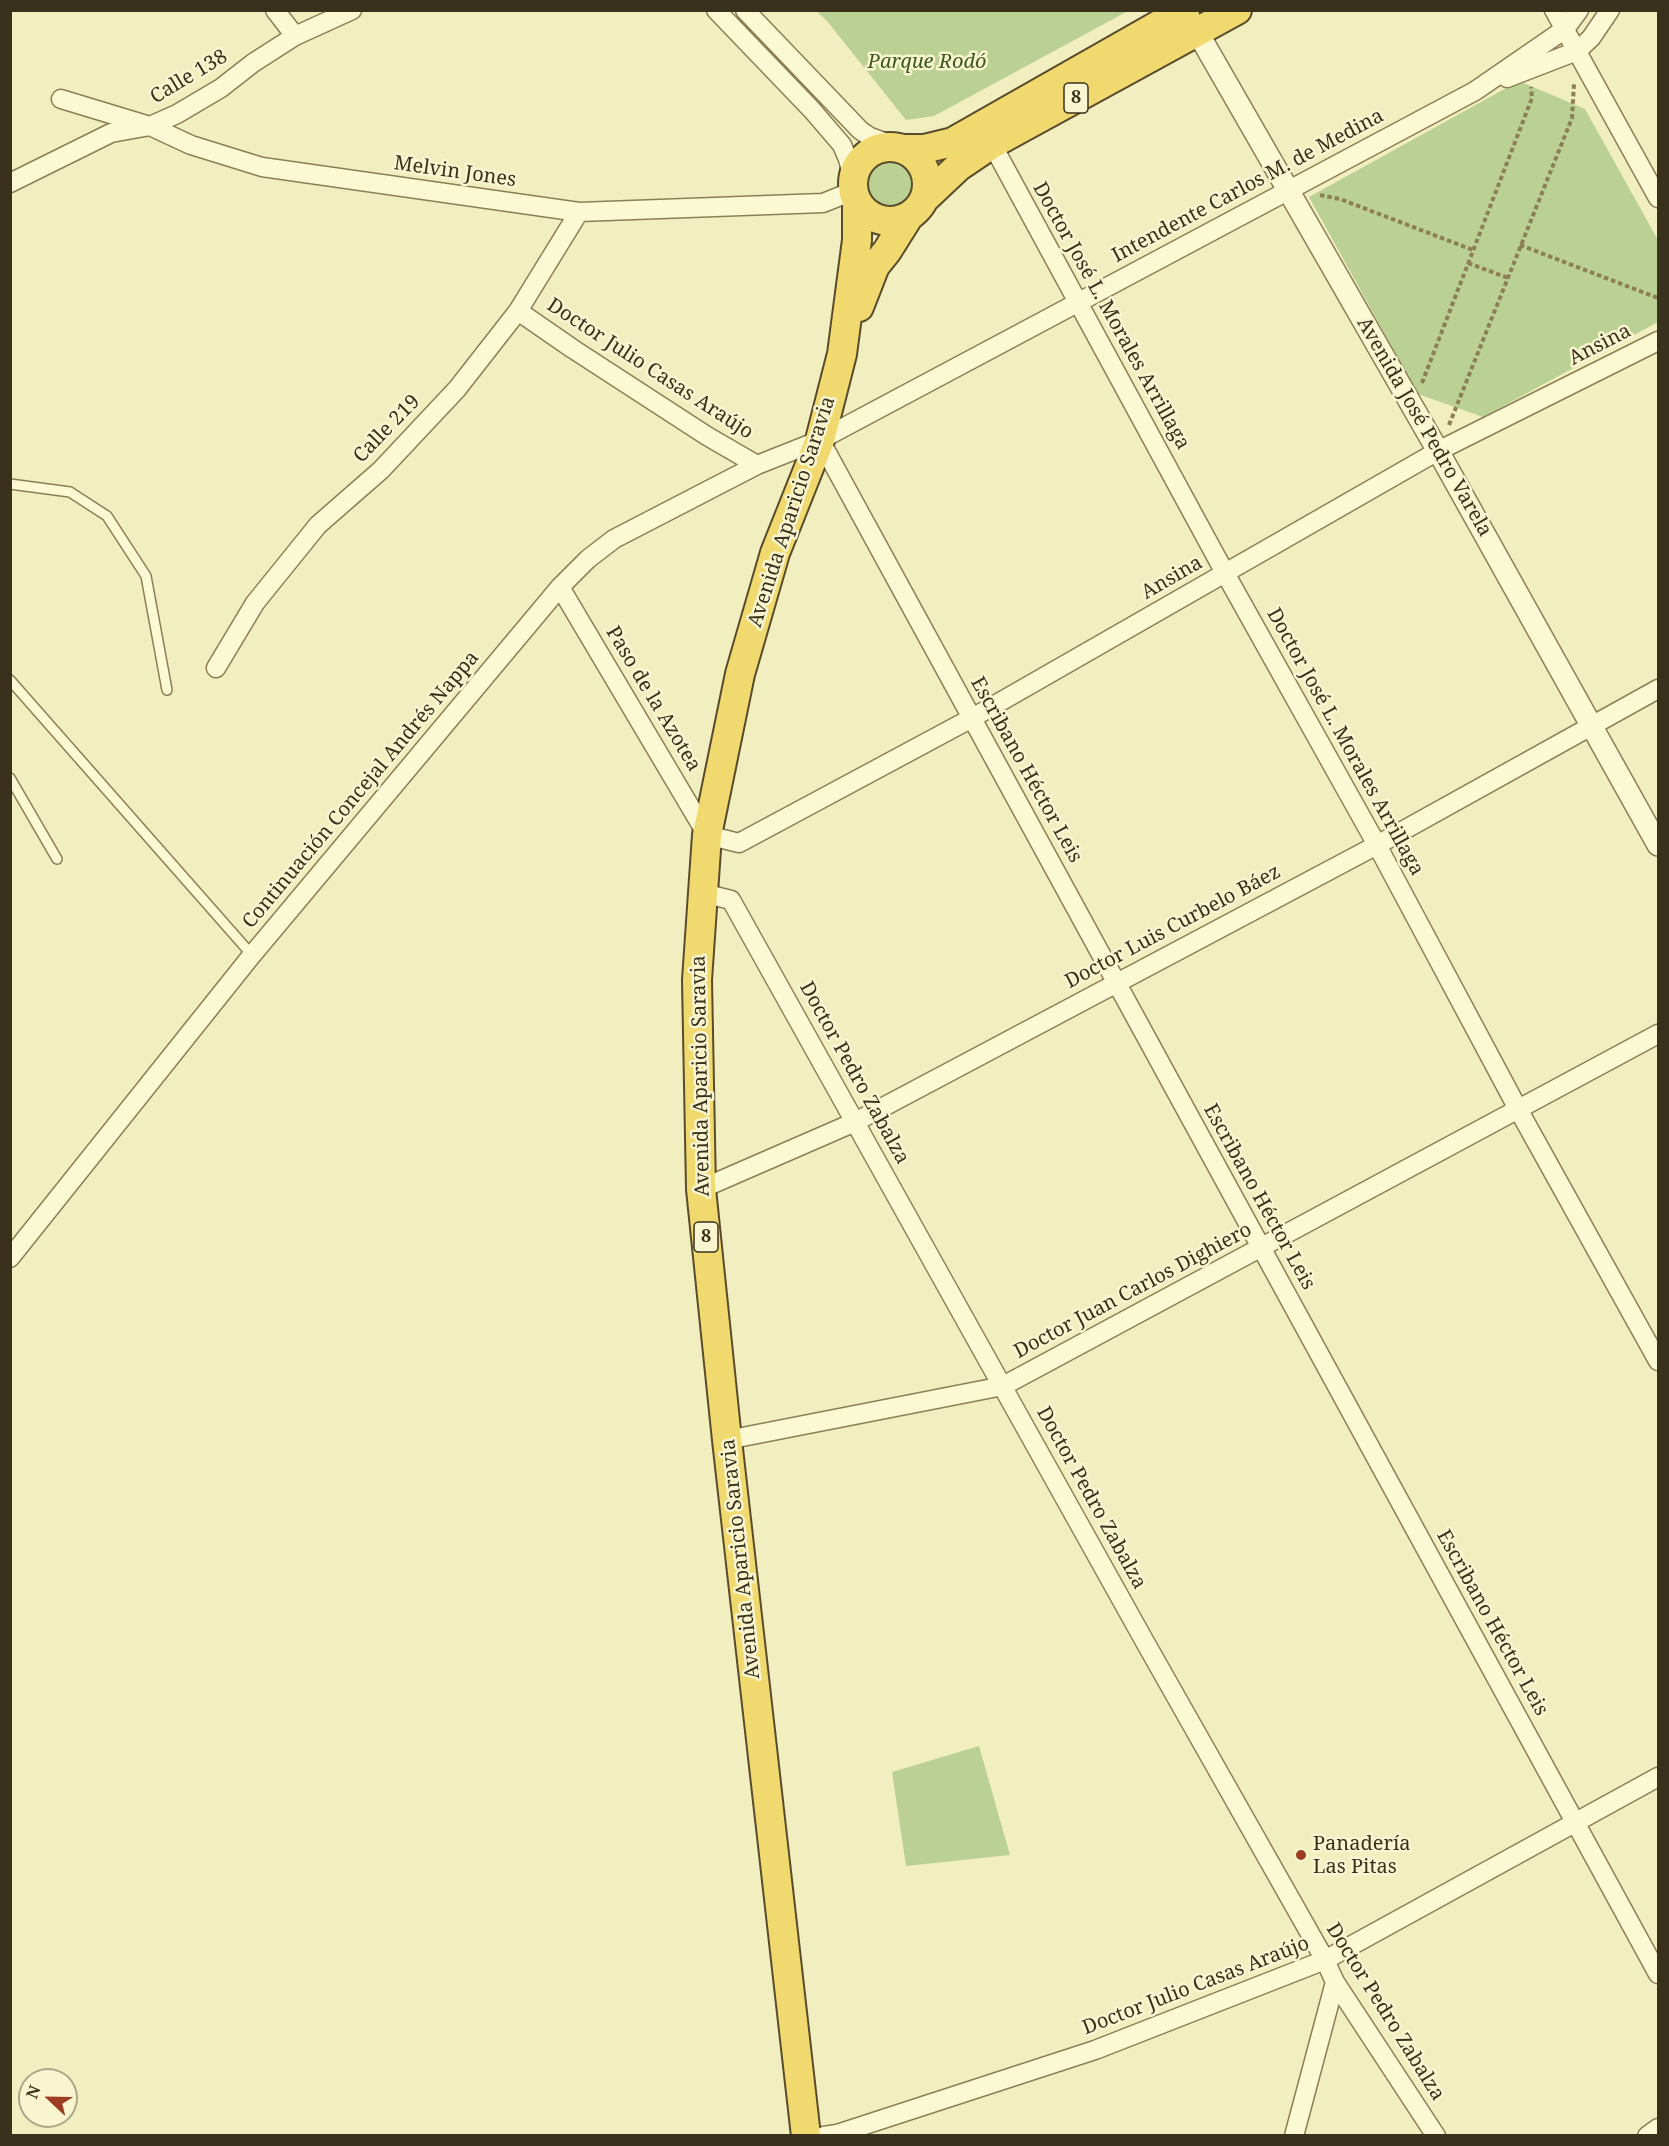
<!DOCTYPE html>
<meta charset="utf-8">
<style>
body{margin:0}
#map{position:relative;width:1669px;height:2146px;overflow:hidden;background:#f1eec0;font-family:"Noto Serif",serif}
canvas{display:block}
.frame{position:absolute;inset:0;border:12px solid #3a311c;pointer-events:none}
.north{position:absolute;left:18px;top:2068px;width:60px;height:60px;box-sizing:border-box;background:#f8f5d0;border:2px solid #aca788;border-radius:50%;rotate:292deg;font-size:16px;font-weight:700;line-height:24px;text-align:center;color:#3a311c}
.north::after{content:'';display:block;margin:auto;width:21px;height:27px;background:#9f3d22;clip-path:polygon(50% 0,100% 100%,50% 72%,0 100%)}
</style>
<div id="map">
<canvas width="1669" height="2146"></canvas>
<div class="frame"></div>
<div class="north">N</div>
</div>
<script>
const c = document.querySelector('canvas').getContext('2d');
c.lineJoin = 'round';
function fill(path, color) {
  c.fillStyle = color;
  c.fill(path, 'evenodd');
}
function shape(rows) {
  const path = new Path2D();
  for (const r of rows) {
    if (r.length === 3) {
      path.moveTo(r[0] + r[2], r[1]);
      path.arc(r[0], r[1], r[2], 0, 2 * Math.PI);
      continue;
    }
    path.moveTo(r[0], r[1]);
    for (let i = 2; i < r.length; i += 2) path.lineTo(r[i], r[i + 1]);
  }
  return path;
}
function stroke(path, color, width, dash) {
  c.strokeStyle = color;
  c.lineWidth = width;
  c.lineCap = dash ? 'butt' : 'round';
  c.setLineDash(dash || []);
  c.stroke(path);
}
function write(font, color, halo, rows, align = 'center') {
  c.font = font + ' "Noto Serif",serif';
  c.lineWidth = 5;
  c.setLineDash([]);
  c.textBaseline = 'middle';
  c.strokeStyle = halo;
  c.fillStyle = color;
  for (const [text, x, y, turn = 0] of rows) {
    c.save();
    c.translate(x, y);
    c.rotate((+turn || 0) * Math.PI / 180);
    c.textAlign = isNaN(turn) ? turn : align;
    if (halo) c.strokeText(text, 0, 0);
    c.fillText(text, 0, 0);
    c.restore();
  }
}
const green = shape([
 [816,11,1128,11,934,116,906,120,827,21],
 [1519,81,1585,109,1658,240,1658,322,1483,417,1418,394,1309,197],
 [890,182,23],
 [979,1746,1010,1855,906,1866,892,1772]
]);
const path = shape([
 [1320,195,1340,199,1473,250],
 [1520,245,1658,298],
 [1468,263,1508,278],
 [1422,383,1532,98,1531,87],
 [1449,425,1572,118,1574,84]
]);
const service = shape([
 [10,484,70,492,107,516,146,576,167,690],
 [10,680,252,955],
 [10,778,57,859]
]);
const minor = shape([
 [275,10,295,36],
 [716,10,812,110,842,145,848,159,853,179],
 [745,10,860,130,870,137,895,146],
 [1554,10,1658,198],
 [1507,78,1577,51,1591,38,1610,10],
 [61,99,150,126,191,145,262,167,579,212,823,203,853,191],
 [992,144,1225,573,1377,845,1518,1109,1658,1361],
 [10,183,111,133,150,126,177,114,221,88,253,63,295,36,352,10],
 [518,311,573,349,707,436,757,465],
 [820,440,1658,1974],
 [560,587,707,835,739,843,972,718,1438,451,1658,341],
 [216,668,255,603,318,525,381,470,457,389,518,311,579,212],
 [703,893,731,900,1145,1642,1325,1960,1335,1982,1436,2136],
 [701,1189,855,1122,1377,845,1658,689],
 [10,1258,252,955,560,587,588,559,614,539,757,465,820,440,1475,91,1565,29,1579,10],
 [727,1440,1003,1386,1658,1034],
 [824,2136,837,2134,1095,2050,1325,1960,1658,1777],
 [1294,2136,1335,1982],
 [1647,2136,1658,2128]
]);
const tertiary = shape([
 [1191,21,1438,451,1658,845]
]);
const trunk = shape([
 [890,184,37],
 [905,149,924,149,953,142,1185,10],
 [924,199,958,167,992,144,1237,10],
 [859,307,875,266,887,251,909,216],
 [806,2136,727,1440,701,1189,697,980,707,835,740,674,775,553,820,440,842,354,857,240,857,202]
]);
const markers = [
 [1301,1855,6,"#9f3d22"]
];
const shields = [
 [1076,98,24],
 [706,1237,24]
];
const shieldNames = [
 ["8",1076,98],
 ["8",706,1237]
];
const parkNames = [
 ["Parque Rodó",927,62]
];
const streetNames = [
 ["Calle 138",189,77,-31],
 ["Melvin Jones",455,172,8],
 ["Intendente Carlos M. de Medina",1248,186,-28],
 ["Doctor José L. Morales Arrillaga",1111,316,61],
 ["Ansina",1600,345,-27],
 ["Doctor Julio Casas Araújo",650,369,33],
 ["Avenida José Pedro Varela",1424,427,60],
 ["Calle 219",387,429,-46],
 ["Avenida Aparicio Saravia",792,512,-72],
 ["Ansina",1172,578,-30],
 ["Paso de la Azotea",653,699,59],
 ["Doctor José L. Morales Arrillaga",1345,742,61],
 ["Escribano Héctor Leis",1026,770,61],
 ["Continuación Concejal Andrés Nappa",361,790,-50],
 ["Doctor Luis Curbelo Báez",1173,927,-28],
 ["Doctor Pedro Zabalza",854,1073,61],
 ["Avenida Aparicio Saravia",701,1076,-91],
 ["Escribano Héctor Leis",1259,1197,61],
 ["Doctor Juan Carlos Dighiero",1133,1291,-28],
 ["Doctor Pedro Zabalza",1091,1498,61],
 ["Avenida Aparicio Saravia",741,1559,-96],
 ["Escribano Héctor Leis",1492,1623,61],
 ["Doctor Julio Casas Araújo",1196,1986,-21],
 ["Doctor Pedro Zabalza",1385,2012,58]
];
const poiNames = [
 ["Panadería",1313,1844],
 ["Las Pitas",1313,1867]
];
fill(green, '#bbd093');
stroke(service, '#8c7f56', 12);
stroke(minor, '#8c7f56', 21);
stroke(tertiary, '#8c7f56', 24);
stroke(trunk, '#594b2b', 32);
stroke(path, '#8c7f56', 4, [4.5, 3]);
stroke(service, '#fbf8d4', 9);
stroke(minor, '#fbf8d4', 18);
stroke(tertiary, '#fbf8d4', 21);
stroke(trunk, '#f0da6f', 28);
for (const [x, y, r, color] of markers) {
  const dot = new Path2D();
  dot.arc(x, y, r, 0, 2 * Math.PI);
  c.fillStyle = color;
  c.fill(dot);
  stroke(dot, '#f8f5d0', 2);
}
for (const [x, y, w] of shields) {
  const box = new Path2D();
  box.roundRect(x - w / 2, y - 15, w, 30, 4.5);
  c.fillStyle = '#f8f5d0';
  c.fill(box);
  stroke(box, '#3a311c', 1.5);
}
write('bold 18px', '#3a311c', null, shieldNames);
write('italic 20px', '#3e5821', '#f8f5d0', parkNames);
write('20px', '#3a311c', '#f8f5d0', streetNames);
write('20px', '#3a311c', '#f8f5d0', poiNames, 'left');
</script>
